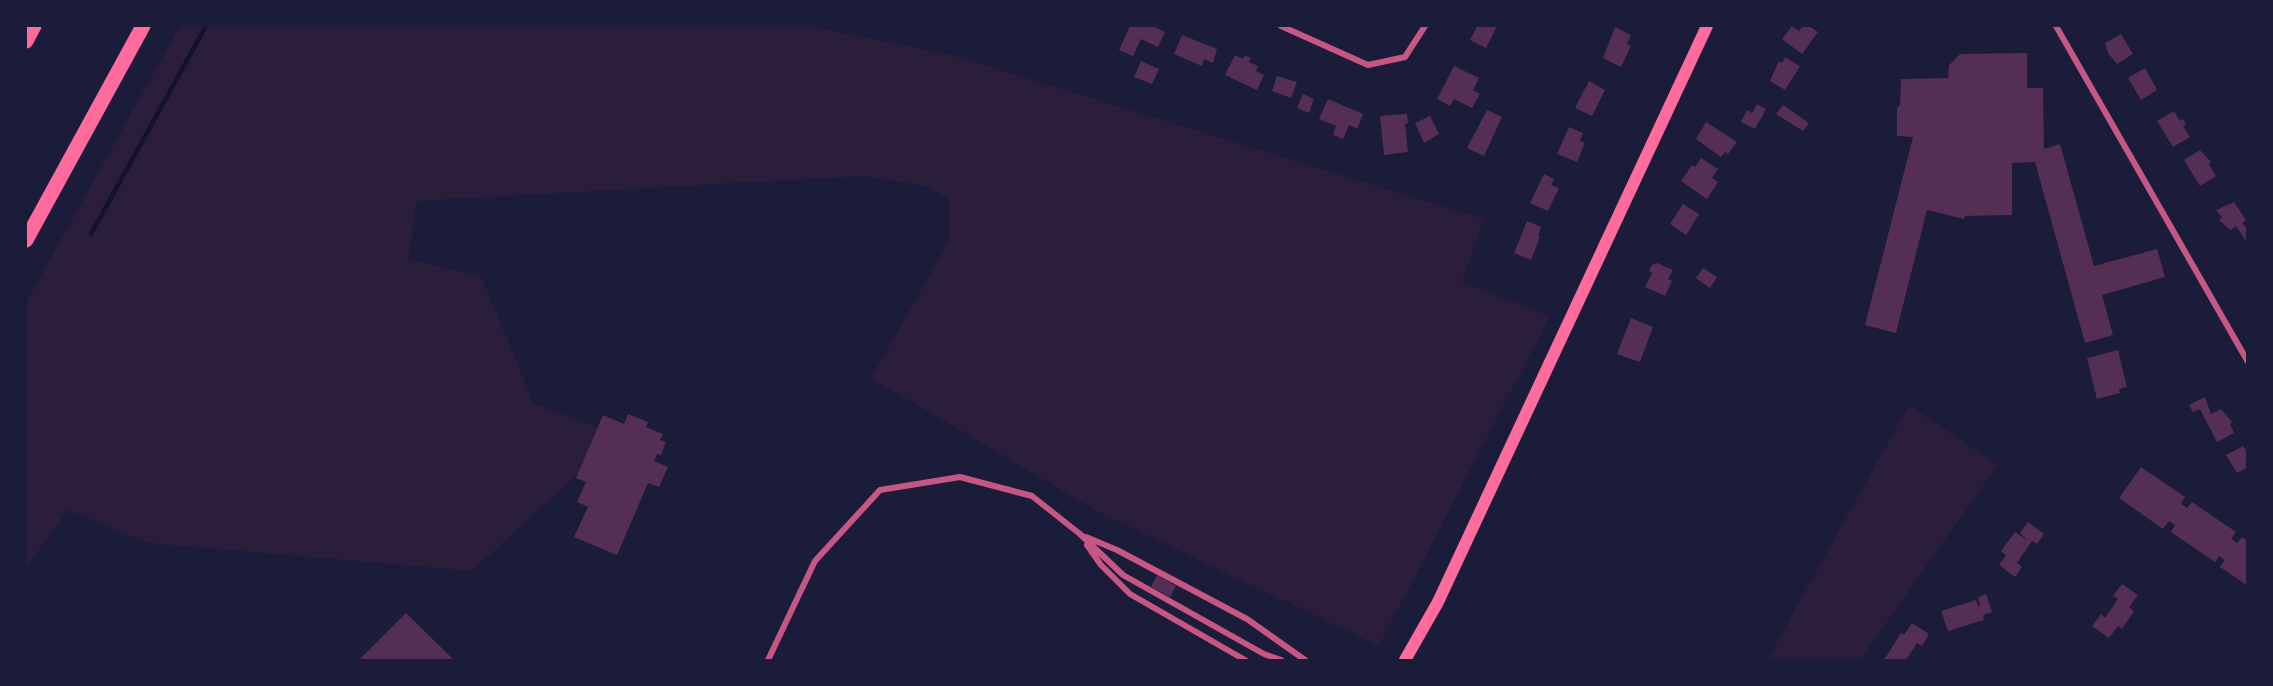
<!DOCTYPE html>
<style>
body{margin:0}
#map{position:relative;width:2273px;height:686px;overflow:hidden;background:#1b1b3a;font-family:Manrope,sans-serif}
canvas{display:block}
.frame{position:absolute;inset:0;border:27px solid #1b1b3a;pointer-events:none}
</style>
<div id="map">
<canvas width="2273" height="686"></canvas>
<div class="frame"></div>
</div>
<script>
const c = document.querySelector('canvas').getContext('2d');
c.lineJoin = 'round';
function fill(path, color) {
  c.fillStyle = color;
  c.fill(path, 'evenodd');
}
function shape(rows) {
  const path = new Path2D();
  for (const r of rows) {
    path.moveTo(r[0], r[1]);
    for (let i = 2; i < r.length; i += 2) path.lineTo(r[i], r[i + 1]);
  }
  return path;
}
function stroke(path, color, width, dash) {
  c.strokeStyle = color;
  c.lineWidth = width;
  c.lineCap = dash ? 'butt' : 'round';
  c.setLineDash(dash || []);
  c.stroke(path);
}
const green = shape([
 [180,26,809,26,955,56,1484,219,1462,282,1550,316,1379,646,1102,514,871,378,949,241,949,200,927,186,863,176,417,201,408,259,481,276,534,404,620,435,472,571,148,543,68,510,26,568,26,302],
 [1909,405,1998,465,1860,660,1767,660]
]);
const stream = shape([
 [91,234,206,26]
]);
const building = shape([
 [1130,26,1157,26,1156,28,1165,32,1158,47,1141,39,1133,56,1119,50],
 [1477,26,1497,26,1486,48,1470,40],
 [1792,26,1799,31,1803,26,1809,26,1818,32,1802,54,1782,39],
 [1615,27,1631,35,1627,44,1631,46,1621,67,1603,58],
 [2121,34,2133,54,2117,64,2108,53,2105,43],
 [1182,35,1217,49,1213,63,1204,59,1202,66,1174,54],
 [2027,53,2027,88,2043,88,2044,149,2060,144,2094,266,2157,249,2165,277,2102,295,2113,335,2085,343,2035,162,2012,163,2012,215,1965,216,1964,219,1927,210,1896,333,1865,325,1913,137,1897,136,1897,108,1900,105,1901,79,1948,78,1949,65,1960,54],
 [1235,55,1243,59,1245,55,1251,58,1249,62,1258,66,1256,71,1264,75,1257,90,1225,75],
 [1785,57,1800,66,1785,90,1770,81,1779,61,1782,63],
 [1141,61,1159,69,1152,84,1134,77],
 [1454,66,1479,78,1473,90,1480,94,1472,108,1454,99,1450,106,1437,99],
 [2145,68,2157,90,2141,100,2128,78],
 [1277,76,1297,82,1291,98,1272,91],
 [1589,81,1605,90,1592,116,1575,108],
 [1303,94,1314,99,1309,113,1297,108],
 [1328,99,1363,114,1357,129,1349,125,1343,139,1333,135,1336,126,1319,119],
 [1757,104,1766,109,1755,129,1741,122,1747,110,1752,113],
 [1783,105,1809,123,1803,131,1776,114],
 [1487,110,1502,117,1484,156,1467,148],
 [2174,111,2180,121,2183,119,2186,124,2183,126,2190,137,2173,147,2157,121],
 [1407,114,1408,123,1405,124,1408,152,1384,155,1380,116],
 [1430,116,1439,134,1424,143,1415,123],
 [1706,122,1737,142,1728,154,1725,152,1721,157,1696,139],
 [1569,127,1583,133,1580,141,1585,143,1577,162,1557,154],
 [2200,150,2211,162,2209,164,2216,176,2200,186,2184,160],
 [1701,158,1718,169,1712,178,1718,182,1707,199,1681,181,1692,165,1695,167],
 [1544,174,1554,179,1551,185,1559,188,1548,211,1530,203],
 [2234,202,2246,220,2242,223,2248,229,2248,244,2236,226,2230,230,2219,220,2222,218,2216,210],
 [1683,204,1699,214,1686,235,1670,224],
 [1527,221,1541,227,1538,236,1540,237,1531,260,1514,253],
 [1657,263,1673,270,1668,279,1672,281,1665,296,1645,287,1652,273,1649,271,1652,265],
 [1703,268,1717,277,1710,288,1696,278],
 [1631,318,1653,327,1640,362,1617,354],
 [2118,350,2127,387,2119,389,2120,393,2097,399,2087,358],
 [2205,397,2211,414,2221,409,2232,422,2230,424,2234,433,2217,442,2200,409,2193,412,2189,405],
 [628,414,648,422,646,427,663,434,660,440,666,442,661,455,657,454,654,461,668,467,659,487,648,483,617,555,574,537,588,507,577,502,586,482,576,478,603,415,624,424],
 [2243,446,2248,453,2248,467,2237,473,2226,455],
 [2141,467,2185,497,2181,504,2187,508,2192,502,2236,532,2231,539,2237,543,2242,537,2248,541,2248,586,2220,567,2225,560,2219,556,2215,562,2171,532,2175,525,2169,521,2163,529,2119,498],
 [2028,522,2044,534,2037,544,2032,541,2017,563,2022,567,2015,577,1999,565,2006,555,2001,551,2015,532,2028,541,2020,533],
 [1157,575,1176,586,1170,597,1151,587],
 [2122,584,2138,595,2129,607,2134,611,2122,629,2118,626,2109,638,2092,626,2101,614,2105,618,2118,599,2113,596],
 [1986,594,1992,612,1983,615,1984,620,1948,631,1941,611,1976,600,1978,606,1980,605,1978,597],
 [406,613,454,660,359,660],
 [1912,623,1929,634,1922,646,1917,643,1906,660,1884,660,1901,633,1904,635]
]);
const minor = shape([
 [1281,26,1368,65,1405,57,1425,26],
 [2056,26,2248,362],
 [1086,537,1117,550,1247,619,1305,660],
 [1087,545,1101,565,1130,594,1245,660],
 [768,660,815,561,880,490,960,477,1032,496,1080,534,1123,575,1264,654,1281,660]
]);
const secondary = shape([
 [1405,660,1438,602,1707,26]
]);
const motorway = shape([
 [26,41,34,26],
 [26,240,143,26]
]);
fill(green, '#2a1e3b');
stroke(stream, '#12122b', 4.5);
fill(building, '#542f53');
stroke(minor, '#c65784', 6);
stroke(secondary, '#ff6b9d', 12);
stroke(motorway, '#ff6b9d', 15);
</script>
